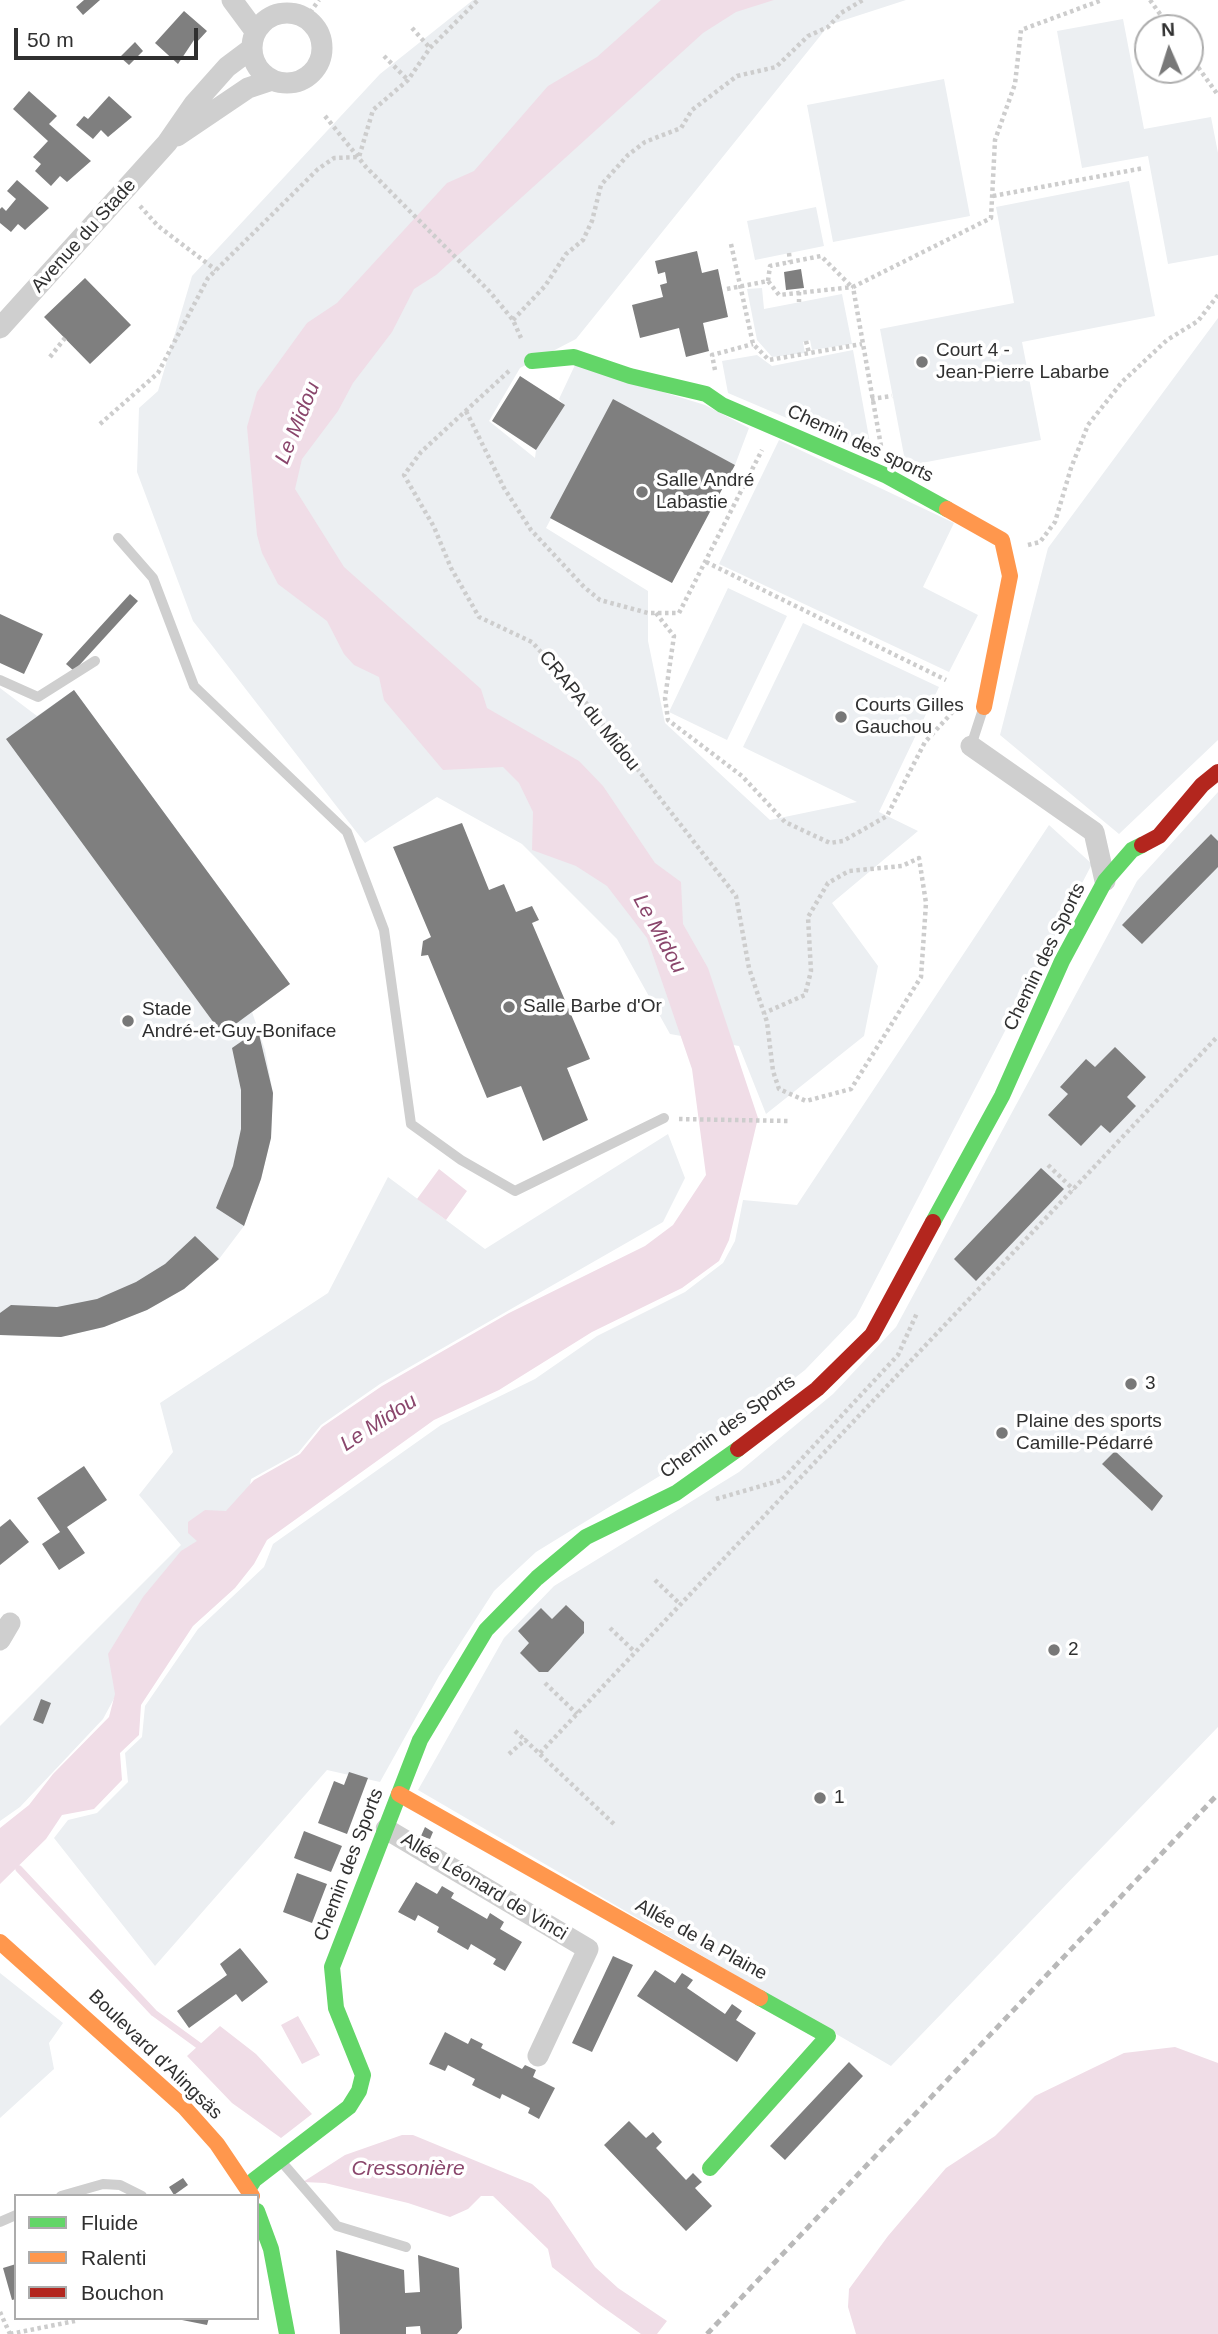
<!DOCTYPE html>
<meta charset="utf-8">
<style>
body{margin:0}
#map{position:relative;width:1218px;height:2334px;overflow:hidden;background:#fff;font-family:Arial,sans-serif}
canvas{display:block}
.legend{position:absolute;left:14px;top:2194px;width:245px;height:126px;box-sizing:border-box;background:#fff;border:2px solid #acacac;margin:0;padding:9px 12px;list-style:none;font-size:21px;color:#303030}
.legend li{display:flex;align-items:center;gap:14px;height:35px}
.legend b{width:35px;border:2px solid #acacac}
.north{position:absolute;left:1134px;top:14px;width:70px;height:70px;box-sizing:border-box;background:#fff;border:2px solid #acacac;border-radius:50%;rotate:357deg;font-size:19px;font-weight:700;line-height:28px;text-align:center;color:#303030}
.north::after{content:'';display:block;margin:auto;width:24px;height:32px;background:#787878;clip-path:polygon(50% 0,100% 100%,50% 72%,0 100%)}
.scale{position:absolute;left:14px;top:28px;width:184px;height:32px;box-sizing:border-box;border:4px solid #303030;border-top:0;padding-left:9px;font-size:21px;line-height:24px;white-space:nowrap;color:#303030;-webkit-text-stroke:5px #fff;paint-order:stroke}
</style>
<div id="map">
<canvas width="1218" height="2334"></canvas>
<ul class="legend">
<li><b style="height:9px;background:#63d668"></b>Fluide</li>
<li><b style="height:9px;background:#ff974d"></b>Ralenti</li>
<li><b style="height:9px;background:#b3261e"></b>Bouchon</li>
</ul>
<div class="north">N</div>
<div class="scale">50 m</div>
</div>
<script>
const c = document.querySelector('canvas').getContext('2d');
c.lineJoin = 'round';
function fill(path, color) {
  c.fillStyle = color;
  c.fill(path, 'evenodd');
}
function shape(rows) {
  const path = new Path2D();
  for (const r of rows) {
    if (r.length === 3) {
      path.moveTo(r[0] + r[2], r[1]);
      path.arc(r[0], r[1], r[2], 0, 2 * Math.PI);
      continue;
    }
    path.moveTo(r[0], r[1]);
    for (let i = 2; i < r.length; i += 2) path.lineTo(r[i], r[i + 1]);
  }
  return path;
}
function stroke(path, color, width, dash) {
  c.strokeStyle = color;
  c.lineWidth = width;
  c.lineCap = dash ? 'butt' : 'round';
  c.setLineDash(dash || []);
  c.stroke(path);
}
function write(font, color, halo, rows, align = 'center') {
  c.font = font + ' Arial,sans-serif';
  c.lineWidth = 7;
  c.setLineDash([]);
  c.textBaseline = 'middle';
  c.strokeStyle = halo;
  c.fillStyle = color;
  for (const [text, x, y, turn = 0] of rows) {
    c.save();
    c.translate(x, y);
    c.rotate((+turn || 0) * Math.PI / 180);
    c.textAlign = isNaN(turn) ? turn : align;
    if (halo) c.strokeText(text, 0, 0);
    c.fillText(text, 0, 0);
    c.restore();
  }
}
const green = shape([
 [473,0,906,0,829,25,576,339,520,368,489,421,535,458,536,450,564,405,559,399,575,365,705,405,749,428,735,465,612,402,546,528,648,591,648,641,665,723,770,820,857,802,743,747,803,623,939,687,879,812,918,831,832,903,878,966,864,1036,766,1114,739,1046,670,1034,617,939,522,844,437,797,365,843,193,621,137,472,139,408,158,391,192,276,380,74],
 [1123,19,1144,129,1211,117,1218,153,1218,255,1168,264,1148,156,1082,168,1057,31],
 [944,79,970,216,833,242,807,105],
 [1129,181,1155,316,1022,342,1041,440,906,466,880,329,1014,303,996,207],
 [816,207,824,246,755,260,747,221],
 [762,288,764,309,842,294,852,344,812,350,810,340,803,342,805,353,772,357,757,340,747,289],
 [1218,318,1218,740,1119,834,1000,735,1048,548],
 [853,350,870,443,869,453,728,393,722,361,757,355,772,366],
 [779,440,954,523,923,587,978,615,949,672,719,564],
 [728,588,787,616,727,740,669,712],
 [0,688,37,716,74,690,290,984,252,1012,265,1050,273,1093,271,1138,261,1179,244,1226,219,1259,184,1289,147,1310,104,1327,61,1337,0,1335],
 [1218,792,1218,1727,891,2066,418,1790,504,1638,554,1586,739,1472,833,1394,896,1327,1137,881],
 [1049,825,1092,864,856,1317,805,1370,702,1450,536,1552,494,1591,439,1676,380,1782,327,1770,155,1966,54,1838,68,1820,97,1813,128,1782,125,1753,142,1737,145,1706,198,1629,264,1567,273,1544,441,1425,535,1379,597,1336,685,1292,723,1263,735,1241,743,1200,797,1205],
 [668,1134,685,1178,663,1222,380,1384,321,1425,298,1453,251,1479,247,1503,162,1610,103,1719,20,1807,0,1821,0,1726,181,1545,139,1495,173,1452,160,1403,328,1293,388,1177,485,1249],
 [0,1973,63,2023,49,2043,54,2069,0,2118]
]);
const water = shape([
 [661,0,774,0,736,12,703,33,436,275,414,289,392,332,353,383,338,411,302,459,295,489,344,567,481,689,487,708,579,761,603,786,655,863,681,882,683,924,708,968,758,1118,729,1240,719,1261,682,1288,592,1332,499,1390,434,1420,267,1540,254,1564,235,1588,193,1626,141,1705,139,1735,120,1753,122,1780,94,1809,62,1815,46,1839,0,1884,0,1828,29,1805,53,1774,109,1717,115,1694,108,1654,143,1597,181,1551,197,1541,188,1533,188,1522,205,1510,226,1511,254,1480,300,1454,322,1427,382,1386,509,1313,645,1246,673,1225,706,1175,692,1069,647,938,607,886,576,866,532,850,533,812,519,783,503,767,443,770,384,700,379,677,354,665,344,654,327,621,278,584,262,553,257,535,247,427,257,392,307,323,337,303,447,183,474,171,548,86,597,57],
 [439,1169,467,1191,446,1220,417,1199],
 [298,2016,320,2055,302,2064,281,2025],
 [220,2026,256,2054,312,2114,281,2138,232,2103,187,2056],
 [1175,2047,1218,2063,1218,2334,856,2334,848,2307,849,2289,888,2236,946,2168,995,2136,1035,2096,1124,2053],
 [402,2135,413,2135,532,2184,549,2199,595,2267,618,2288,667,2321,657,2334,641,2334,600,2305,552,2267,548,2249,493,2196,481,2196,468,2209,450,2217,408,2203,325,2183,303,2182,345,2155]
]);
const stream = shape([
 [19,1869,154,2013,198,2045]
]);
const building = shape([
 [84,0,100,0,83,15,76,7],
 [184,11,207,31,196,43,194,40,178,64,155,43],
 [135,42,143,51,129,65,120,57],
 [29,91,57,116,49,124,91,161,67,182,60,176,51,186,35,171,41,164,33,157,48,141,13,109],
 [109,96,132,117,108,137,101,130,93,139,76,125,84,116,88,119],
 [17,180,49,208,25,230,18,224,11,232,0,223,0,209,2,207,6,211,16,199,7,191],
 [697,251,702,273,718,269,728,317,703,323,709,351,686,357,679,328,640,338,632,305,663,297,660,285,667,283,665,272,658,274,655,261],
 [801,269,804,288,786,290,784,272],
 [85,278,131,325,90,364,44,317],
 [520,376,565,405,536,450,492,421],
 [613,399,735,465,672,583,550,518],
 [130,594,138,601,74,671,66,664],
 [0,614,43,634,24,674,0,663],
 [74,690,290,984,222,1034,6,739],
 [462,823,489,890,504,884,516,912,532,906,539,920,532,923,590,1059,567,1068,588,1120,543,1141,521,1086,487,1098,428,955,421,956,423,941,431,937,393,847],
 [1211,834,1218,841,1218,867,1142,944,1122,925],
 [258,1030,273,1093,271,1138,261,1179,244,1226,216,1208,233,1166,241,1129,241,1090,232,1048],
 [1115,1047,1146,1077,1127,1097,1136,1106,1110,1133,1101,1125,1081,1146,1048,1115,1068,1094,1060,1087,1086,1059,1095,1067],
 [1041,1168,1064,1189,976,1281,954,1259],
 [195,1236,219,1259,184,1289,147,1310,104,1327,61,1337,0,1335,0,1313,11,1305,57,1307,97,1299,136,1282,165,1264],
 [1115,1451,1163,1496,1152,1511,1102,1464],
 [84,1466,107,1500,67,1527,85,1553,59,1570,42,1544,60,1532,37,1498],
 [10,1519,29,1542,0,1565,0,1527],
 [566,1605,584,1622,584,1633,548,1672,539,1672,520,1653,529,1643,518,1631,541,1608,552,1619],
 [41,1699,51,1703,43,1724,33,1720],
 [349,1772,368,1778,347,1834,318,1823,334,1781,344,1785],
 [425,1827,433,1832,430,1839,421,1836],
 [304,1831,342,1846,331,1872,294,1858],
 [297,1873,327,1884,312,1923,283,1912],
 [416,1882,437,1894,442,1886,454,1893,451,1898,487,1919,490,1913,504,1922,500,1929,522,1942,505,1971,493,1964,496,1959,471,1944,468,1950,437,1932,439,1927,418,1915,415,1921,398,1912],
 [240,1948,268,1982,242,2002,236,1994,189,2028,177,2011,227,1975,220,1964],
 [613,1956,633,1965,592,2052,572,2043],
 [655,1970,675,1983,682,1973,693,1980,687,1988,725,2014,732,2004,742,2011,736,2020,756,2033,737,2062,637,1996],
 [445,2032,468,2044,471,2038,483,2044,481,2048,522,2069,525,2065,536,2070,533,2077,555,2088,539,2119,528,2113,530,2108,502,2094,500,2099,472,2085,475,2079,448,2065,445,2071,429,2064],
 [849,2062,863,2076,785,2160,770,2146],
 [629,2121,646,2138,653,2132,662,2142,656,2148,686,2180,693,2173,702,2182,695,2188,712,2206,686,2231,604,2145],
 [183,2178,188,2185,174,2195,169,2187],
 [336,2250,404,2270,405,2293,420,2292,418,2255,459,2268,462,2328,457,2334,421,2334,420,2326,406,2327,406,2334,340,2334],
 [16,2264,16,2299,12,2300,3,2268],
 [193,2318,209,2318,207,2325,177,2319]
]);
const path = shape([
 [1150,0,1170,28],
 [306,18,319,0],
 [412,28,430,48],
 [384,56,408,80],
 [1190,56,1218,95],
 [325,116,366,167,490,292,513,320,521,338],
 [993,196,1144,168],
 [140,206,158,226,216,270],
 [731,244,753,344,769,360,862,344],
 [789,253,790,262],
 [768,281,770,266,821,256,852,287],
 [727,289,768,281,779,295,853,287],
 [799,292,799,302],
 [513,320,545,286,566,254,583,240,592,221,601,185,628,155,645,142,681,128,692,110,737,76,776,67,808,36,828,27,841,13,863,0],
 [806,341,809,353],
 [50,357,65,338],
 [715,370,712,355,753,344],
 [509,371,421,452,404,475,434,527,451,568,479,617,532,642,583,699,736,896,749,968,767,1022,773,1071,779,1089,806,1101,851,1089,921,977,926,903,919,858,902,866,849,871,828,883,808,917,811,971,805,995,764,1013],
 [871,399,892,396],
 [466,411,504,488,531,530,584,587,600,600,648,613,679,613,762,450],
 [100,424,158,373,208,278,318,169,334,158,359,157,373,110,408,80,430,48,478,0],
 [881,446,853,287,991,218,995,140,1015,84,1021,30,1102,0],
 [1028,545,1040,542,1055,522,1071,468,1088,425,1122,382,1167,340,1198,321,1218,295],
 [706,562,946,680],
 [656,613,674,636,665,698,668,720,742,776,785,822,830,843,843,841,887,816,925,742,959,705],
 [679,1119,788,1121],
 [1048,1165,1074,1190],
 [716,1499,782,1480,898,1355,917,1313],
 [655,1580,680,1604],
 [610,1628,635,1652],
 [545,1683,577,1714],
 [515,1731,525,1740],
 [540,1753,1218,1036],
 [509,1754,525,1740,616,1826],
 [0,2312,10,2334],
 [10,2334,75,2321]
]);
const lane = shape([
 [118,538,153,578,194,686,347,832,384,930,411,1124,461,1160,515,1191,664,1118],
 [0,680,38,697,95,661],
 [971,746,983,709],
 [280,2160,337,2226,406,2247],
 [61,2196,103,2184,120,2185,142,2196],
 [0,2222,16,2215]
]);
const street = shape([
 [232,0,255,31],
 [287,48,35],
 [177,136,248,88,272,80],
 [0,328,167,143,194,104,227,67,251,49],
 [971,746,1094,832,1105,881],
 [0,1640,10,1623],
 [386,1829,588,1949,538,2056]
]);
const fast = shape([
 [532,361,574,357,630,376,706,394,722,405,887,476,947,509],
 [933,1222,1002,1096,1062,961,1105,881,1132,850,1142,845],
 [710,2168,828,2036,760,1998],
 [249,2188,254,2180,349,2107,359,2091,363,2075,336,2008,332,1967,420,1740,486,1630,537,1578,586,1537,676,1493,738,1449],
 [257,2211,271,2249,287,2334]
]);
const slow = shape([
 [947,509,1002,540,1010,576,984,707],
 [399,1794,760,1998],
 [0,1942,184,2107,217,2144,252,2196]
]);
const jam = shape([
 [1142,845,1159,836,1202,785,1218,772],
 [738,1449,817,1389,872,1335,933,1222]
]);
const rail = shape([
 [707,2334,1218,1794]
]);
const markers = [
 [922,362,7,"#787878"],
 [642,492,7,"#787878"],
 [841,717,7,"#787878"],
 [509,1007,7,"#787878"],
 [128,1021,7,"#787878"],
 [1131,1384,7,"#787878"],
 [1002,1433,7,"#787878"],
 [1054,1650,7,"#787878"],
 [820,1798,7,"#787878"]
];
const streetNames = [
 ["Avenue du Stade",84,236,-48],
 ["Chemin des sports",860,444,25],
 ["CRAPA du Midou",589,711,51],
 ["Chemin des Sports",1045,957,-64],
 ["Chemin des Sports",728,1427,-36],
 ["Chemin des Sports",349,1865,-69],
 ["Allée Léonard de Vinci",484,1887,31],
 ["Allée de la Plaine",701,1940,29],
 ["Boulevard d'Alingsäs",155,2055,44]
];
const poiNames = [
 ["Court 4 -",936,351],
 ["Jean-Pierre Labarbe",936,373],
 ["Salle André",656,481],
 ["Labastie",656,503],
 ["Courts Gilles",855,706],
 ["Gauchou",855,728],
 ["Salle Barbe d'Or",523,1007],
 ["Stade",142,1010],
 ["André-et-Guy-Boniface",142,1032],
 ["3",1145,1384],
 ["Plaine des sports",1016,1422],
 ["Camille-Pédarré",1016,1444],
 ["2",1068,1650],
 ["1",834,1798]
];
const waterNames = [
 ["Le Midou",298,423,-68],
 ["Le Midou",659,934,61],
 ["Le Midou",379,1423,-33],
 ["Cressonière",408,2169]
];
fill(green, '#eceff2');
fill(water, '#f0dde7');
stroke(stream, '#f0dde7', 7);
fill(building, '#7f7f7f');
stroke(path, '#cdcdcd', 4.5, [3.5, 3.5]);
stroke(lane, '#cfcfcf', 10);
stroke(street, '#cfcfcf', 21);
stroke(fast, '#63d668', 16);
stroke(slow, '#ff974d', 16);
stroke(jam, '#b3261e', 16);
stroke(rail, '#b9b9b9', 5, [7, 5]);
for (const [x, y, r, color] of markers) {
  const dot = new Path2D();
  dot.arc(x, y, r, 0, 2 * Math.PI);
  c.fillStyle = color;
  c.fill(dot);
  stroke(dot, '#fff', 2.5);
}
write('19px', '#303030', '#fff', streetNames);
write('19px', '#303030', '#fff', poiNames, 'left');
write('italic 21px', '#8a466c', '#fff', waterNames);
</script>
